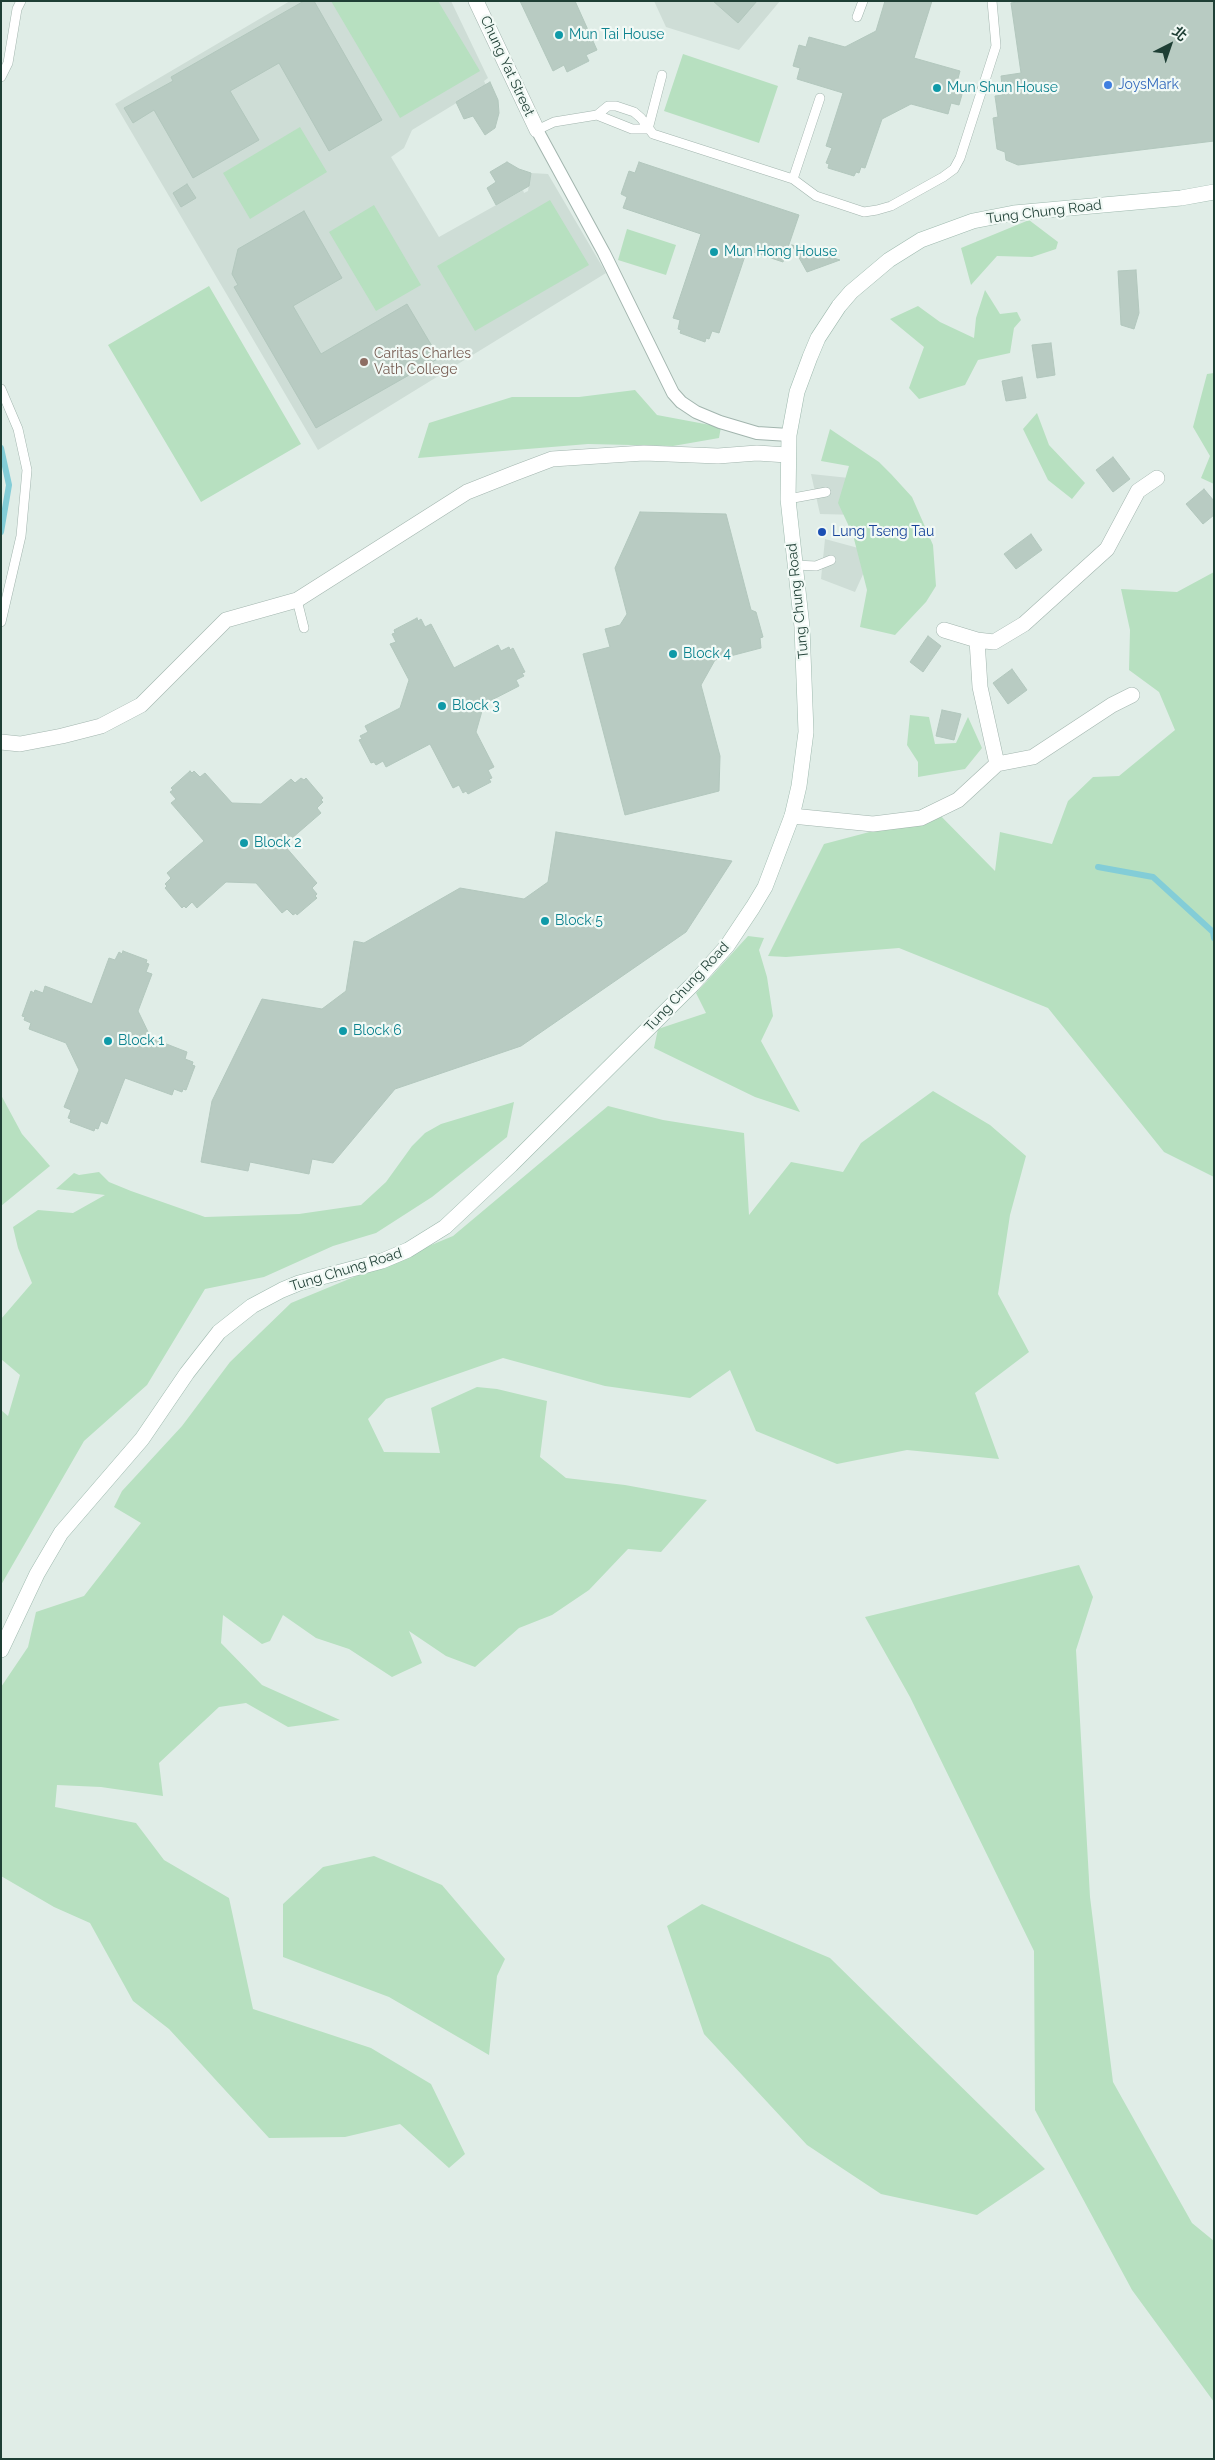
<!DOCTYPE html>
<meta charset="utf-8">
<style>
body{margin:0}
#map{position:relative;width:1215px;height:2460px;overflow:hidden;background:#e0ede7;font-family:Raleway,"Noto Sans TC",sans-serif}
canvas{display:block}
.frame{position:absolute;inset:0;border:2px solid #1f3f35;pointer-events:none}
.north{position:absolute;left:1145px;top:20px;width:50px;height:50px;-webkit-text-stroke:4px #f1f9f5;paint-order:stroke;rotate:41deg;font-size:14px;font-weight:700;line-height:20px;text-align:center;color:#1f3f35}
.north::after{content:'';display:block;margin:auto;width:18px;height:22px;background:#1f3f35;clip-path:polygon(50% 0,100% 100%,50% 72%,0 100%)}
</style>
<div id="map">
<canvas width="1215" height="2460"></canvas>
<div class="frame"></div>
<div class="north">北</div>
</div>
<script>
const c = document.querySelector('canvas').getContext('2d');
c.lineJoin = 'round';
function fill(path, color) {
  c.fillStyle = color;
  c.fill(path, 'evenodd');
}
function shape(rows) {
  const path = new Path2D();
  for (const r of rows) {
    path.moveTo(r[0], r[1]);
    for (let i = 2; i < r.length; i += 2) path.lineTo(r[i], r[i + 1]);
  }
  return path;
}
function stroke(path, color, width, dash) {
  c.strokeStyle = color;
  c.lineWidth = width;
  c.lineCap = dash ? 'butt' : 'round';
  c.setLineDash(dash || []);
  c.stroke(path);
}
function write(font, color, halo, rows, align = 'center') {
  c.font = font + ' Raleway,sans-serif';
  c.lineWidth = 4.5;
  c.setLineDash([]);
  c.textBaseline = 'middle';
  c.strokeStyle = halo;
  c.fillStyle = color;
  for (const [text, x, y, turn = 0] of rows) {
    c.save();
    c.translate(x, y);
    c.rotate((+turn || 0) * Math.PI / 180);
    c.textAlign = isNaN(turn) ? turn : align;
    if (halo) c.strokeText(text, 0, 0);
    c.fillText(text, 0, 0);
    c.restore();
  }
}
const built = shape([
 [290,1,451,1,488,78,484,81,486,85,412,130,404,148,391,157,439,237,523,190,524,193,528,191,531,173,548,174,606,273,318,450,115,104],
 [654,1,780,1,739,50,666,27],
 [811,474,849,478,859,515,820,514],
 [825,539,873,552,855,592,821,579]
]);
const green = shape([
 [331,1,438,1,480,71,400,118],
 [683,54,778,86,759,143,664,111],
 [300,127,327,172,250,219,223,173],
 [550,200,589,265,475,331,437,266],
 [374,205,421,285,376,311,329,232],
 [1029,220,1058,242,1056,249,1032,257,997,256,971,285,961,248],
 [627,229,676,245,666,275,618,260],
 [209,286,301,444,201,502,108,345],
 [985,290,1000,314,1017,312,1021,320,1014,328,1010,353,978,360,965,385,919,399,909,388,924,347,890,319,918,306,940,322,974,338,976,318],
 [1214,373,1214,484,1201,478,1210,456,1193,427,1207,374],
 [635,390,657,415,721,427,719,438,673,446,588,444,418,458,429,423,512,397,579,397],
 [1037,413,1049,445,1085,483,1072,499,1048,480,1023,429],
 [830,429,879,462,891,474,912,497,933,545,936,586,926,602,895,635,860,627,867,590,853,535,838,503,849,466,821,461],
 [1214,572,1214,1177,1164,1152,1048,1008,899,948,786,957,768,956,824,844,877,830,930,805,995,871,1000,832,1052,844,1068,801,1093,777,1119,776,1175,730,1159,692,1129,670,1130,630,1121,589,1177,592],
 [910,715,929,717,935,744,956,743,968,717,982,748,965,769,918,777,918,762,907,745],
 [748,936,764,938,759,950,767,977,773,1016,761,1041,800,1112,755,1097,654,1048,658,1029,706,1013,696,993],
 [933,1091,990,1125,1026,1156,1010,1215,998,1294,1029,1352,975,1393,999,1459,907,1450,837,1464,756,1431,730,1370,690,1398,605,1386,503,1358,386,1399,368,1419,384,1452,440,1453,431,1408,477,1387,497,1389,547,1401,540,1457,566,1478,625,1485,707,1500,661,1552,628,1549,589,1590,552,1615,519,1628,475,1667,446,1656,409,1631,422,1663,392,1677,349,1649,316,1638,283,1615,270,1641,262,1644,223,1615,221,1643,262,1685,340,1720,288,1727,246,1703,219,1707,159,1763,163,1796,101,1787,57,1785,55,1807,136,1823,164,1860,229,1898,253,2009,371,2048,431,2084,465,2154,449,2168,400,2124,345,2137,269,2138,169,2029,133,2001,90,1923,54,1907,1,1876,1,1687,28,1647,36,1612,84,1596,141,1523,114,1507,122,1491,182,1426,230,1362,291,1303,453,1236,608,1106,663,1120,744,1133,749,1215,791,1162,843,1172,861,1143],
 [1,1095,22,1134,50,1166,1,1206],
 [514,1102,507,1137,432,1197,376,1233,333,1246,264,1277,205,1289,147,1385,84,1441,1,1585,1,1410,8,1416,20,1375,1,1359,1,1319,32,1283,18,1248,13,1227,38,1210,73,1213,105,1195,56,1189,74,1173,79,1175,99,1172,109,1182,131,1191,205,1217,299,1214,361,1205,386,1182,412,1146,425,1133,441,1124],
 [1079,1565,1093,1597,1076,1650,1090,1897,1113,2082,1192,2223,1214,2241,1214,2402,1132,2290,1035,2110,1034,1951,910,1697,865,1617],
 [374,1856,442,1885,505,1959,497,1976,489,2055,389,1997,283,1957,283,1904,323,1867],
 [702,1904,830,1958,1045,2169,977,2215,881,2194,807,2145,704,2034,667,1926]
]);
const stream = shape([
 [1,448,9,485,1,532],
 [1098,867,1153,877,1213,932,1214,938]
]);
const building = shape([
 [304,1,314,1,382,120,329,151,279,63,230,91,259,140,193,178,154,110,133,123,124,108,173,81,171,77,304,1],
 [520,1,575,1,597,50,586,55,589,61,567,72,564,65,553,71,520,1],
 [713,1,757,1,738,23,713,1],
 [885,1,932,1,914,58,960,71,957,82,965,84,959,105,951,103,948,114,911,104,882,119,865,168,861,167,859,173,856,172,854,176,828,168,829,164,826,163,832,148,826,146,843,93,797,79,800,68,793,66,799,45,806,47,809,37,845,47,876,31,885,1],
 [1023,1,1214,1,1214,141,1018,165,1006,160,1005,152,997,149,993,118,998,117,995,96,1003,95,1001,76,1021,73,1011,3,1023,1],
 [490,82,498,100,499,113,495,128,485,135,473,116,464,119,456,102,490,82],
 [507,162,519,169,531,173,529,186,496,205,487,188,496,182,490,172,507,162],
 [639,162,799,215,783,262,747,250,719,333,712,331,709,339,706,338,705,342,680,333,681,330,678,329,680,320,673,318,701,234,623,208,627,197,621,194,629,171,635,173,639,162],
 [187,184,196,198,181,207,173,193,187,184],
 [304,211,342,278,293,306,321,354,407,304,439,358,316,428,234,287,238,285,232,274,238,249,304,211],
 [792,245,840,260,807,272,792,245],
 [1136,270,1139,313,1134,329,1121,325,1118,271,1136,270],
 [1051,343,1055,375,1037,378,1032,345,1051,343],
 [1022,377,1026,398,1006,401,1002,381,1022,377],
 [1113,457,1130,479,1113,492,1096,470,1113,457],
 [1204,489,1214,501,1214,515,1203,524,1186,504,1204,489],
 [640,512,726,514,751,610,756,612,763,637,760,638,761,648,715,660,701,685,720,756,719,791,625,815,583,654,610,647,605,629,620,625,627,614,615,568,640,512],
 [1031,534,1042,550,1016,569,1004,554,1031,534],
 [417,618,418,621,421,619,425,627,431,624,454,668,498,645,501,651,509,647,510,650,513,648,525,672,522,673,524,676,516,680,519,686,484,704,476,732,494,767,488,770,492,778,489,779,491,782,468,794,466,791,463,793,459,785,453,788,430,744,386,767,383,761,376,765,374,762,371,763,359,740,362,739,360,736,368,732,365,726,400,708,409,680,390,644,396,642,392,634,395,633,394,630,417,618],
 [928,636,941,646,923,672,910,662,928,636],
 [1012,669,1027,690,1008,704,993,683,1012,669],
 [942,710,961,714,954,740,936,736,942,710],
 [190,771,192,773,194,771,200,777,205,773,232,803,261,804,291,779,295,783,301,778,304,780,306,778,323,798,321,800,323,802,317,808,321,813,284,845,317,883,312,888,317,894,315,896,317,898,297,915,296,913,293,915,287,909,282,913,256,883,226,882,197,908,192,902,186,908,184,906,182,908,165,888,167,886,165,884,171,878,167,873,204,841,171,803,176,799,170,792,173,790,171,788,190,771],
 [556,832,732,861,686,932,521,1046,395,1089,333,1163,312,1159,309,1174,250,1162,248,1171,201,1162,212,1101,262,999,322,1009,346,991,354,941,364,943,460,888,524,899,548,882,556,832],
 [123,951,147,960,146,963,149,964,146,972,152,974,138,1011,151,1038,187,1052,185,1059,193,1062,192,1065,195,1066,186,1090,183,1089,182,1092,174,1089,172,1095,125,1078,107,1124,101,1121,98,1129,95,1128,94,1131,70,1122,71,1119,68,1118,71,1110,64,1107,79,1070,66,1043,29,1029,31,1023,24,1020,25,1017,22,1016,31,991,34,993,35,990,43,993,45,986,92,1004,109,958,115,960,119,952,122,954,123,951]
]);
const service = shape([
 [857,17,863,1],
 [1,77,8,63,17,9,21,1],
 [597,115,632,129,648,129],
 [648,129,662,75],
 [537,130,554,122,597,115,608,106,616,106,634,112,641,118,653,134,793,179,816,196,864,212,877,210,891,206,943,177,954,169,960,158,996,46,992,1],
 [793,179,820,98],
 [1,389,18,429,27,470,21,536,1,622],
 [788,499,826,492],
 [795,565,816,566,831,560],
 [297,600,304,628]
]);
const pedestrian = shape([
 [537,130,604,253,673,393,681,402,696,412,720,422,757,433,789,435]
]);
const minor = shape([
 [476,1,537,130],
 [944,630,977,640,994,642,1024,624,1107,549,1138,491,1157,478],
 [1,742,20,744,62,736,101,726,141,705,226,620,297,600,467,492,515,473,552,459,644,453,718,456,757,453,787,455],
 [997,764,1033,757,1112,705,1132,695],
 [792,816,873,824,921,818,958,800,997,764,980,687,977,640]
]);
const secondary = shape([
 [1,1650,37,1574,61,1533,142,1439,187,1373,219,1332,252,1306,282,1290,299,1283,382,1261,408,1250,445,1227,511,1165,693,984,727,946,753,907,765,887,792,816,799,786,806,732,802,627,788,499,789,435,797,392,810,357,818,338,839,306,851,292,889,260,921,240,973,221,1014,213,1181,198,1214,192]
]);
const markers = [
 [559,35,5,"#0f9aa8"],
 [1108,85,5,"#3f7fe0"],
 [937,88,5,"#0f9aa8"],
 [714,252,5,"#0f9aa8"],
 [364,362,5,"#8d6e63"],
 [822,532,5,"#1a4fb4"],
 [673,654,5,"#0f9aa8"],
 [442,706,5,"#0f9aa8"],
 [244,843,5,"#0f9aa8"],
 [545,921,5,"#0f9aa8"],
 [343,1031,5,"#0f9aa8"],
 [108,1041,5,"#0f9aa8"]
];
const cultureNames = [
 ["Mun Tai House",569,35],
 ["Mun Shun House",947,88],
 ["Mun Hong House",724,252],
 ["Block 4",683,654],
 ["Block 3",452,706],
 ["Block 2",254,843],
 ["Block 5",555,921],
 ["Block 6",353,1031],
 ["Block 1",118,1041]
];
const streetNames = [
 ["Chung Yat Street",507,66,65],
 ["Tung Chung Road",1044,212,-7],
 ["Tung Chung Road",798,601,-96],
 ["Tung Chung Road",687,987,-47],
 ["Tung Chung Road",346,1270,-17]
];
const shopNames = [
 ["JoysMark",1118,85]
];
const educationNames = [
 ["Caritas Charles",374,354],
 ["Vath College",374,370]
];
const transitNames = [
 ["Lung Tseng Tau",832,532]
];
fill(built, '#ceddd6');
fill(green, '#b7e0c0');
stroke(stream, '#83cdd7', 6);
fill(building, '#b8cbc2');
stroke(building, '#b2c7bd', 1);
stroke(service, '#a2b5ae', 10);
stroke(pedestrian, '#a2b5ae', 14);
stroke(minor, '#a2b5ae', 16);
stroke(secondary, '#9eb9ae', 16);
stroke(service, '#fff', 9);
stroke(pedestrian, '#fff', 12);
stroke(minor, '#fff', 15);
stroke(secondary, '#fff', 15);
for (const [x, y, r, color] of markers) {
  const dot = new Path2D();
  dot.arc(x, y, r, 0, 2 * Math.PI);
  c.fillStyle = color;
  c.fill(dot);
  stroke(dot, '#f1f9f5', 2);
}
write('14px', '#0d838f', '#f1f9f5', cultureNames, 'left');
write('14px', '#1f3f35', '#f1f9f5', streetNames);
write('14px', '#366cbe', '#f1f9f5', shopNames, 'left');
write('14px', '#785e54', '#f1f9f5', educationNames, 'left');
write('14px', '#164399', '#f1f9f5', transitNames, 'left');
</script>
